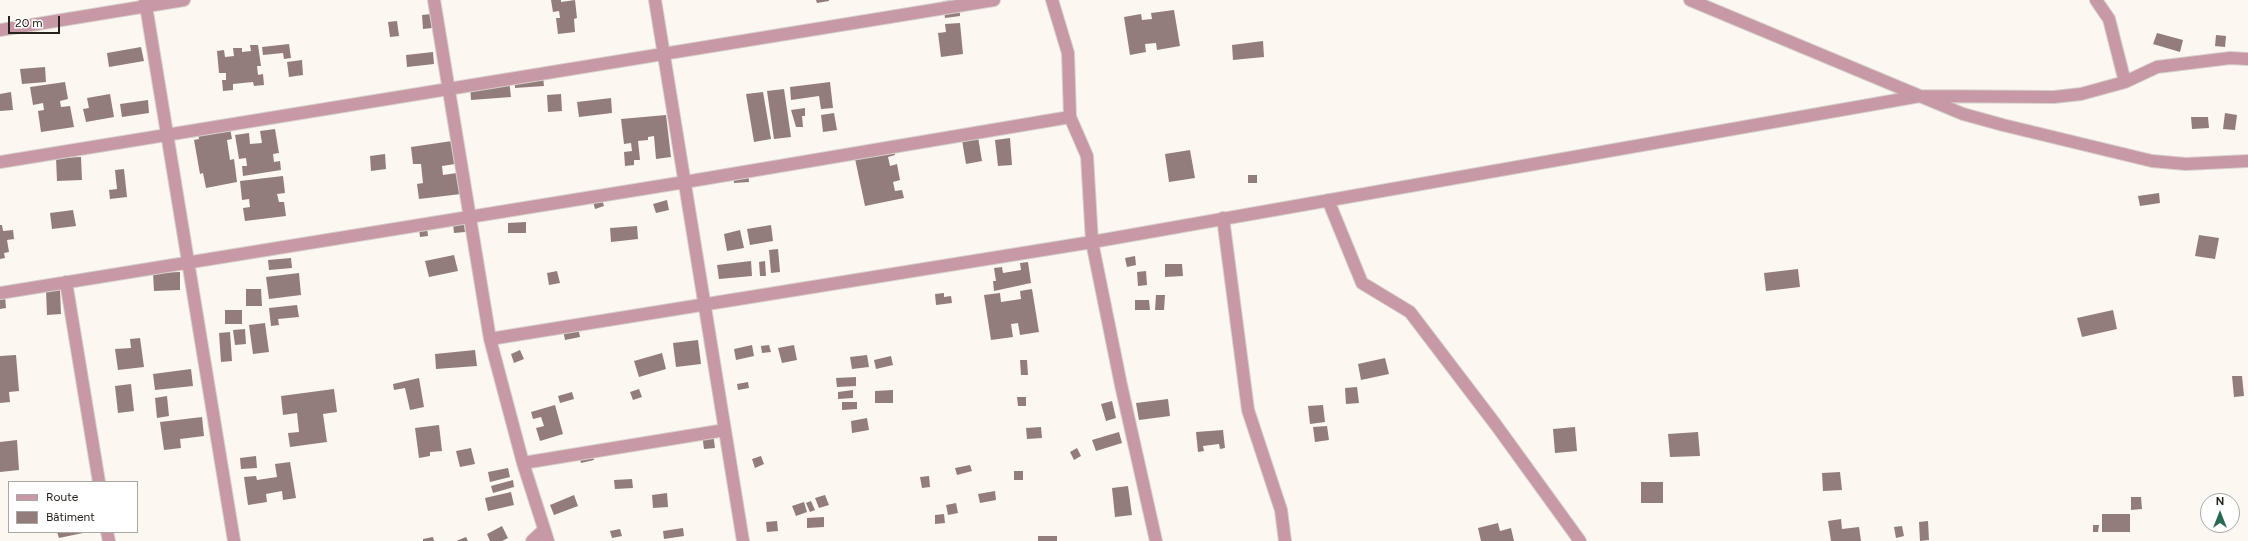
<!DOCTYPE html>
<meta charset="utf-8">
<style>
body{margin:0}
#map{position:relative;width:2248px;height:541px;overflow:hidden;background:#fdf7f1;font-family:Figtree,sans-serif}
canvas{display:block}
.legend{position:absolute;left:8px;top:481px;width:130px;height:52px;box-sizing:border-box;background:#fff;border:1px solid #a9a6a4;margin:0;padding:5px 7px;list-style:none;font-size:12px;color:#27211b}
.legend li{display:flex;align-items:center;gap:8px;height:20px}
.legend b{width:20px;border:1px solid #a9a6a4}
.north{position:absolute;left:2200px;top:493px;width:40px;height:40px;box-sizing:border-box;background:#fff;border:1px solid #a9a6a4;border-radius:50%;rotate:0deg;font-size:11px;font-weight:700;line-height:16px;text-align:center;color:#27211b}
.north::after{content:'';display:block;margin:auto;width:14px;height:18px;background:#2a6955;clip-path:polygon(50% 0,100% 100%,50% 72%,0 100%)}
.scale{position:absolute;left:8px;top:16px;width:52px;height:18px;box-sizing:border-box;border:2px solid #27211b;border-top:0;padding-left:5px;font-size:12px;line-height:14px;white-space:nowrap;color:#27211b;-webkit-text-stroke:3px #fff;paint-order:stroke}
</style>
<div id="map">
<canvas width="2248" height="541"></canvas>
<ul class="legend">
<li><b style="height:5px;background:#c798a5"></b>Route</li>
<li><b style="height:11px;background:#937d7b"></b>Bâtiment</li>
</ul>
<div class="north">N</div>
<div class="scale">20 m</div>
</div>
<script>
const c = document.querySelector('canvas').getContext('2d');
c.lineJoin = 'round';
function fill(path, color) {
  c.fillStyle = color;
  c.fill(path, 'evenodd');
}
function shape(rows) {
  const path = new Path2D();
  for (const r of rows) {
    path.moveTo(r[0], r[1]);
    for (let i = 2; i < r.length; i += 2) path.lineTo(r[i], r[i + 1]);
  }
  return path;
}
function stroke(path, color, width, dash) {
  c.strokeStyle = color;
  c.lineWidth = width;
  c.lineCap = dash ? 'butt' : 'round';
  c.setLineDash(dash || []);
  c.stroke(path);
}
const building = shape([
 [551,0,561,0,561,2,575,0,577,18,574,19,575,32,558,34,556,18,560,18,559,11,553,12],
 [816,0,829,0,829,1,817,3],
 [959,0,960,16,945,18,943,1],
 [1174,10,1180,46,1157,50,1156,43,1145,44,1146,52,1130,55,1124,17,1141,14,1142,20,1152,19,1151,13],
 [431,14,432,28,423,29,422,15],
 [397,21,399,36,390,37,388,22],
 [960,23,963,54,941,57,938,33,946,32,945,24],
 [2157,33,2183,40,2180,52,2153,44],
 [2216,35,2226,36,2225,47,2215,46],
 [1263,41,1264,57,1233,60,1232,45],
 [289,44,291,58,284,59,283,53,263,55,262,47],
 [250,45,258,45,261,66,257,66,258,75,263,74,264,85,254,86,253,82,233,84,233,90,223,91,222,80,226,80,226,73,219,73,217,51,224,50,225,57,234,56,233,48,242,48,242,52,251,51],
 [141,47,144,61,109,67,107,53],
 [433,52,434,64,407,67,406,55],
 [302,60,303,75,289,77,287,62],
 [45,67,46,82,22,84,20,69],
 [543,77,544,86,515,88,515,78],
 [509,80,511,97,471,100,470,84],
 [65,82,68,99,60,101,61,107,70,106,74,127,41,132,38,111,44,110,43,103,33,105,30,87],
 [830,82,833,108,821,109,819,96,791,100,790,87],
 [784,89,791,137,774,139,767,91],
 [11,92,13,110,0,111,0,94],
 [763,92,771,139,754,142,746,94],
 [110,94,114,117,86,122,83,109,89,108,87,98],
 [561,94,562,111,548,112,547,95],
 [611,98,612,113,579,117,577,102],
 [148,100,149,113,122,117,120,104],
 [805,108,805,116,802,116,803,127,796,127,791,110],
 [834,113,837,130,823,132,821,115],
 [2225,113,2237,115,2235,130,2223,129],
 [666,115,671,157,656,159,654,136,648,137,648,140,638,141,640,160,634,160,634,165,625,166,624,152,632,151,631,143,624,144,621,119],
 [2191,117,2208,117,2209,128,2192,129],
 [229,123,232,139,227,140,230,160,234,159,237,182,206,188,203,173,200,174,194,140,199,139,197,128],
 [275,129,279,153,273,154,274,162,280,161,281,170,243,176,242,166,247,166,246,158,239,159,235,135,249,133,250,144,262,143,260,131],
 [978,137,982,161,966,164,962,140],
 [1010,138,1012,165,998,166,995,140],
 [452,141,455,164,442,166,443,175,457,173,461,194,419,199,417,184,423,183,421,164,413,164,411,147],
 [893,146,895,155,888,157,890,166,897,164,900,180,893,182,895,191,902,190,904,198,865,206,854,154],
 [1190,150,1195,178,1169,182,1165,154],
 [385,154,386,169,371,171,370,156],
 [81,157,82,180,57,181,56,158],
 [124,169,127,197,110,199,109,190,117,189,115,170],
 [748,171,749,182,734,183,733,172],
 [1248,175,1257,175,1257,183,1248,183],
 [283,176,285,193,277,194,279,202,284,202,286,216,245,221,243,208,250,207,249,199,242,200,240,181],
 [2159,193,2160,203,2140,206,2138,196],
 [601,196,604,206,595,209,592,198],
 [667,200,669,210,656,213,653,204],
 [73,210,76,226,52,229,50,213],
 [526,222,526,233,508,233,508,223],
 [464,223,465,232,454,233,453,224],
 [0,225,2,225,3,231,13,230,14,239,7,240,9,252,4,253,5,258,0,259],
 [771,225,773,241,750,245,747,229],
 [637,226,638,239,611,242,610,228],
 [427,228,428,236,420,237,419,229],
 [740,230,744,248,727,251,724,234],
 [2199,235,2219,238,2215,259,2195,256],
 [778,249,780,272,771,273,769,250],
 [454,255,458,271,429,277,425,261],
 [1135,256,1136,265,1127,267,1125,258],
 [291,258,292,268,269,270,268,260],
 [751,261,752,276,719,279,717,265],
 [765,261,766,276,760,276,759,262],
 [1028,262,1031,283,994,291,993,281,996,281,994,268,1002,267,1003,273,1021,270,1020,263],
 [1165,264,1182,264,1183,276,1165,277],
 [1798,269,1800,287,1766,291,1764,273],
 [557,271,560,283,549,285,547,273],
 [1146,271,1147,285,1138,286,1137,272],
 [180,272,180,290,154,291,153,273],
 [299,273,301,295,269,299,266,277],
 [246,289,261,289,262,306,246,306],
 [1032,289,1039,332,1020,335,1018,323,1011,324,1013,337,991,340,984,295,1000,293,1001,302,1021,299,1020,291],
 [60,290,61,314,47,315,46,291],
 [944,293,944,297,951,296,952,303,936,305,935,294],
 [5,295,6,308,0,309,0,296],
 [1156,295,1165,295,1164,310,1155,310],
 [1135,300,1149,300,1150,310,1135,310],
 [297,305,299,317,278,319,279,325,271,326,269,308],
 [225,310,242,310,242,324,225,324],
 [2113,310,2117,329,2082,337,2077,318],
 [577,322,580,337,565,340,562,325],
 [265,323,269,352,253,354,249,325],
 [245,329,246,344,235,345,233,330],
 [230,332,232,361,221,362,219,333],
 [140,338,144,367,118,370,115,349,131,348,130,339],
 [698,340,701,364,676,367,673,343],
 [752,345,754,356,736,360,734,349],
 [769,345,771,352,762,353,761,346],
 [794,345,797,360,782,363,778,348],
 [475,350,477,366,436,369,435,354],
 [520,350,524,359,514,363,511,354],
 [662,353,666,369,639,377,634,361],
 [16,355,19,391,9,392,10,402,0,403,0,356],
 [867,355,869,367,852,369,850,357],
 [891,356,893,365,876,369,874,360],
 [1385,358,1389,374,1361,380,1358,364],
 [1020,360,1027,360,1028,375,1021,375],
 [191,369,193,386,155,390,153,374],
 [2232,376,2242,376,2244,396,2234,397],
 [856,377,856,386,837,387,836,378],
 [419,378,424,407,410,410,405,388,394,390,393,384],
 [748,382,749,388,738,390,737,384],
 [131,384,134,411,118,413,115,386],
 [1357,387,1359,403,1346,404,1345,388],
 [334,389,337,412,323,414,327,442,290,447,288,433,299,432,297,413,283,415,281,396],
 [639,389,642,397,633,400,630,392],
 [853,390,853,398,838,399,838,392],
 [893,390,893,403,875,403,875,391],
 [572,392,574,399,560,403,558,396],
 [167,396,169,416,157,418,155,398],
 [1017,397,1026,397,1026,406,1018,406],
 [1168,399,1170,416,1139,420,1136,403],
 [1112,401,1116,418,1106,421,1101,404],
 [842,402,857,402,857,409,842,410],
 [555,405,563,434,540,441,536,428,544,426,541,417,533,419,531,412],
 [1323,405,1325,422,1310,424,1308,406],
 [202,417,204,436,180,439,181,448,164,450,160,422],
 [867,418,869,430,852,433,851,421],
 [439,425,442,451,430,452,430,456,419,458,415,428],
 [1327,426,1329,440,1315,442,1313,427],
 [1041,427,1042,438,1027,439,1026,428],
 [1575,427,1577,451,1555,453,1553,429],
 [1223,430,1225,448,1220,449,1219,444,1203,446,1204,451,1198,452,1196,432],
 [1119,432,1122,443,1096,451,1092,440],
 [1698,432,1700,456,1670,457,1668,434],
 [713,433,715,448,704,449,702,434],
 [17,440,19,470,0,472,0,442],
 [471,448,475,464,460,467,456,451],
 [1077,448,1081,456,1074,460,1070,452],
 [592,454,594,460,581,463,579,457],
 [256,456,257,468,241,469,240,458],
 [761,456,764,464,755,468,752,459],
 [290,462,296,498,283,500,282,491,266,494,267,502,248,505,244,477,256,476,257,480,277,477,275,464],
 [970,465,972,471,957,475,955,468],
 [508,468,510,477,490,482,488,472],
 [1014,471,1023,471,1023,480,1014,480],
 [1840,472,1842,490,1823,491,1822,473],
 [929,476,930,487,922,488,920,477],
 [632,479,633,488,615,489,614,480],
 [513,480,514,487,493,493,491,486],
 [1641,482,1663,482,1663,503,1641,503],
 [1128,486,1132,515,1115,517,1112,488],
 [995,491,996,500,980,503,978,494],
 [511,492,514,505,488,511,485,498],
 [667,493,668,507,653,508,652,495],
 [574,495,578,506,554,515,550,505],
 [825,495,829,505,819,508,815,498],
 [2131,497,2141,497,2142,509,2131,510],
 [811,501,815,510,810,512,806,503],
 [804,502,807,512,796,516,792,506],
 [956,503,958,513,948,515,946,505],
 [944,514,945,523,935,524,935,515],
 [2102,514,2130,514,2130,532,2102,532],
 [824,517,824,527,807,528,807,518],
 [1841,519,1842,529,1859,527,1861,541,1831,541,1828,521],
 [777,521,778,531,767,532,766,522],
 [1928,521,1929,540,1920,541,1919,522],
 [1498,523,1500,531,1511,528,1514,541,1481,541,1478,528],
 [2093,525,2099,525,2098,532,2093,532],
 [502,526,508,538,502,541,490,541,487,534],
 [1902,526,1904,536,1896,538,1894,527],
 [683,528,684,536,664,539,663,531],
 [620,529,622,536,612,538,610,531],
 [57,532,83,532,83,533,59,538],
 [1038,536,1057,536,1057,541,1038,541],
 [433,537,434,541,423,541,423,539],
 [466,537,468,541,456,541]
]);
const street = shape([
 [145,0,234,541],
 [434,0,490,339,523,463,548,541],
 [655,0,743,541],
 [1052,0,1068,53,1070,117,1087,156,1092,242,1121,385,1156,541],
 [1690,0,1963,114,2003,125,2152,161,2186,164,2248,161],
 [2096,0,2109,19,2125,82],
 [0,30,184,0],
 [0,162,994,0],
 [1328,200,1362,283,1410,312,1496,425,1580,541],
 [1223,218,1248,410,1281,510,1285,541],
 [66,282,99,482],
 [0,293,685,182,1070,117],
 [490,339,1092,242,1920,96,2054,97,2081,94,2125,82,2157,67,2230,58,2248,59],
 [523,463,725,430],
 [107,532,109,541],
 [532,541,544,530]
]);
fill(building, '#937d7b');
stroke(street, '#d6d0ca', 14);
stroke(street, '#c798a5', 12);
</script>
